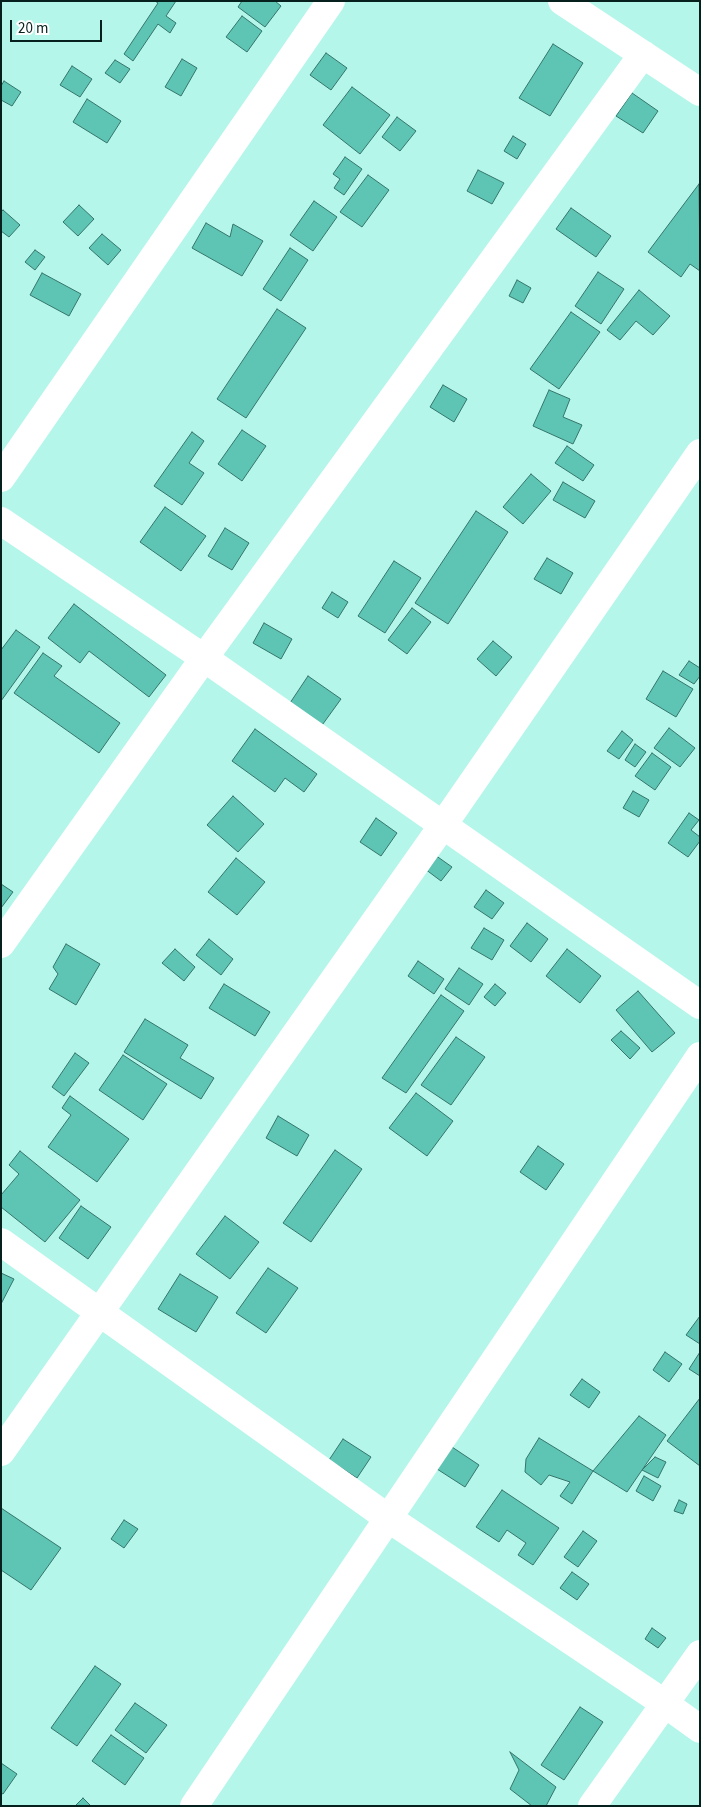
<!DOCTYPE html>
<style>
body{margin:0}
#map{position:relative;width:701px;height:1807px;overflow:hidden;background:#b4f6ea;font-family:"Source Sans 3",sans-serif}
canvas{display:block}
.frame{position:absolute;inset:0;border:2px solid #06211d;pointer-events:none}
.scale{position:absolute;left:10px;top:20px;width:92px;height:22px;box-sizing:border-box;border:2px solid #06211d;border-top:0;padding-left:6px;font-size:15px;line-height:18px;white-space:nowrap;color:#06211d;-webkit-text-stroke:4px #fff;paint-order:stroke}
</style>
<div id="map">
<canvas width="701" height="1807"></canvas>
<div class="frame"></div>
<div class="scale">20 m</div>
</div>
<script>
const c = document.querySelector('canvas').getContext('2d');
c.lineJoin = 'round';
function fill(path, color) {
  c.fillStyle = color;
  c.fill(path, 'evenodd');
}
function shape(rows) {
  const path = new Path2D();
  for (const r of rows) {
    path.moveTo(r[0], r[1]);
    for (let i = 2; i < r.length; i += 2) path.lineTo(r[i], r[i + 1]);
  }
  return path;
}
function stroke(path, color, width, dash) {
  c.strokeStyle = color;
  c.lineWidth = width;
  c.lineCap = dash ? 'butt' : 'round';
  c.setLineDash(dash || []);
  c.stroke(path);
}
const building = shape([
 [155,1,176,1,166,16,176,23,170,33,158,24,133,61,124,54,158,3,155,1],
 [242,1,275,1,281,6,265,27,238,7,242,1],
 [242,16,262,31,247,52,226,37,242,16],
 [553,44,583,63,550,116,519,98,553,44],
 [326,53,347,68,331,90,310,75,326,53],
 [182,59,197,68,181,96,165,87,182,59],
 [115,60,130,69,120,83,105,73,115,60],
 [72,66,92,79,80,97,60,85,72,66],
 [4,81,21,92,12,106,1,100,1,86,4,81],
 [352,87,390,115,360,154,323,125,352,87],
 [632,93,658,111,643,133,616,116,632,93],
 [87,99,121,121,107,143,73,122,87,99],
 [397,117,416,131,400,151,382,137,397,117],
 [513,136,526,144,517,159,504,151,513,136],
 [345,157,362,169,344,195,334,188,340,179,333,174,345,157],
 [478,170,504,183,492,204,467,191,478,170],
 [368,175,389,190,362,227,340,212,368,175],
 [699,184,700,271,690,264,681,277,648,252,699,184],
 [314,201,337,217,313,251,290,235,314,201],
 [79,205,94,219,78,236,63,222,79,205],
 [571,208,611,236,596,257,556,229,571,208],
 [3,210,20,225,9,237,1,231,1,212,3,210],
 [206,223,230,237,233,224,263,241,242,276,192,248,206,223],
 [102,234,121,250,108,265,89,248,102,234],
 [290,248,308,260,281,301,263,289,290,248],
 [35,250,45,257,35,270,25,262,35,250],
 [598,272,624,289,601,324,575,306,598,272],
 [42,273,81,294,69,316,30,295,42,273],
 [517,280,531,288,523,303,509,296,517,280],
 [639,290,670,316,653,335,636,321,620,340,607,330,639,290],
 [277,309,306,328,246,418,217,399,277,309],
 [571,312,600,332,559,389,530,369,571,312],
 [443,385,467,399,454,422,430,407,443,385],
 [549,390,570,399,563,417,582,425,573,444,533,426,549,390],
 [242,430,266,446,242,481,218,464,242,430],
 [192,432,204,441,189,463,204,473,182,505,154,486,192,432],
 [567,446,594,465,583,481,555,463,567,446],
 [531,474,551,491,523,524,503,507,531,474],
 [563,482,595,501,585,518,553,500,563,482],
 [165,507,206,536,181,571,140,542,165,507],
 [476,511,508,532,448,624,415,603,476,511],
 [225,528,249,543,232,570,208,556,225,528],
 [547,558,573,573,561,594,534,579,547,558],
 [394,561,421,578,385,633,358,616,394,561],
 [332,592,348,602,338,618,322,608,332,592],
 [74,604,166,675,149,697,89,651,80,663,48,638,74,604],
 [412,608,431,622,407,654,388,640,412,608],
 [264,623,292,639,281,659,253,643,264,623],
 [16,630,40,647,1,701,1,650,16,630],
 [493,641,512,657,496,676,477,659,493,641],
 [43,653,62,666,54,676,120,723,99,753,14,693,43,653],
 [689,661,700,668,700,676,694,684,679,675,689,661],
 [663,671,693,689,676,717,646,699,663,671],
 [308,676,341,699,320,728,288,706,308,676],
 [669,728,695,748,680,767,654,748,669,728],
 [255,729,317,774,304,792,285,778,275,792,232,761,255,729],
 [622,731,633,740,619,759,607,751,622,731],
 [635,744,646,752,635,767,625,760,635,744],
 [652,753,671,767,655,790,635,776,652,753],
 [633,791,649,800,639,817,623,808,633,791],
 [233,796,264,824,238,852,207,825,233,796],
 [689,813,699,820,691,830,700,837,700,841,688,857,668,843,689,813],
 [376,818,397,833,381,856,360,842,376,818],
 [435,855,452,867,441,881,425,869,435,855],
 [236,858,265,882,237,915,208,892,236,858],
 [1,884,13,892,1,908,1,884],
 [486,890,504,903,492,919,474,907,486,890],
 [527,923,548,939,531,962,510,946,527,923],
 [484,928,504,940,492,960,471,948,484,928],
 [209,939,233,959,221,975,196,955,209,939],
 [66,944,100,964,76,1005,49,989,58,974,53,967,66,944],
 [175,949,195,967,184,981,162,963,175,949],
 [567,949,601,976,580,1003,546,976,567,949],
 [418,961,444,979,434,994,408,976,418,961],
 [459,968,483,984,469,1005,445,989,459,968],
 [224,984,270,1012,255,1036,209,1008,224,984],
 [495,984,506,993,495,1006,484,997,495,984],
 [638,991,675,1033,652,1052,616,1010,638,991],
 [441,995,464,1011,406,1093,382,1078,441,995],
 [145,1019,188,1045,180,1058,214,1078,201,1099,124,1052,145,1019],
 [621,1031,640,1048,630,1059,611,1040,621,1031],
 [456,1037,485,1057,451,1105,421,1085,456,1037],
 [75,1053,89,1063,64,1096,52,1087,75,1053],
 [123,1055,167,1084,143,1120,99,1090,123,1055],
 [416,1093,453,1121,427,1156,389,1128,416,1093],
 [70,1096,129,1139,97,1182,48,1147,71,1115,62,1108,70,1096],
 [278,1116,309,1135,297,1156,266,1138,278,1116],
 [538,1146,564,1164,546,1190,520,1172,538,1146],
 [335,1150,362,1169,311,1242,283,1223,335,1150],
 [20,1151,80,1200,45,1242,1,1207,1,1195,19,1174,9,1165,20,1151],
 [81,1206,111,1227,88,1259,59,1238,81,1206],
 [225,1216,259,1242,230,1279,196,1254,225,1216],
 [268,1268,298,1288,266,1333,236,1313,268,1268],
 [1,1273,14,1279,1,1304,1,1273],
 [180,1274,218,1297,196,1332,158,1309,180,1274],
 [700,1316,700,1344,686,1335,700,1316],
 [665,1352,682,1364,669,1382,653,1370,665,1352],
 [700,1352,700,1376,689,1369,700,1352],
 [582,1379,600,1392,589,1408,570,1395,582,1379],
 [700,1398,700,1466,667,1441,700,1398],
 [639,1416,666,1435,627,1492,593,1471,639,1416],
 [539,1438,593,1471,572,1504,560,1496,570,1482,549,1475,541,1485,525,1472,526,1459,539,1438],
 [343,1439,371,1457,357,1478,329,1460,343,1439],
 [452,1447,479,1465,465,1487,437,1469,452,1447],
 [655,1457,666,1462,658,1478,642,1470,655,1457],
 [644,1476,661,1486,653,1501,636,1491,644,1476],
 [502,1490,559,1528,533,1565,518,1555,526,1543,507,1530,499,1542,476,1527,502,1490],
 [679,1500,687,1504,683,1514,674,1511,679,1500],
 [1,1508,61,1548,31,1590,1,1570,1,1508],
 [124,1520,138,1529,124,1548,111,1539,124,1520],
 [583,1531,597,1541,578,1567,564,1557,583,1531],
 [572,1572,589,1584,577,1600,560,1588,572,1572],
 [652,1628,666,1638,658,1648,645,1639,652,1628],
 [95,1666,121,1684,77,1746,51,1728,95,1666],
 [135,1703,167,1725,146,1753,115,1730,135,1703],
 [580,1707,603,1722,564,1780,541,1765,580,1707],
 [111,1735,144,1758,125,1785,92,1761,111,1735],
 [510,1752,556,1787,546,1806,532,1806,510,1789,519,1770,510,1752],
 [1,1763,17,1774,3,1794,1,1793,1,1763],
 [83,1798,91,1806,75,1806,83,1798]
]);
const minor = shape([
 [562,1,700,92],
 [1,478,331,1],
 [1,521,204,658,700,1005],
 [1,944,204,658,643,54],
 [1,1242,388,1518,664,1703,700,1729],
 [1,1452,443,825,700,453],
 [194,1806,700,1056],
 [592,1806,700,1654]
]);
fill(building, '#5ec5b4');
stroke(building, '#35756b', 1);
stroke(minor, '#fff', 28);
</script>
